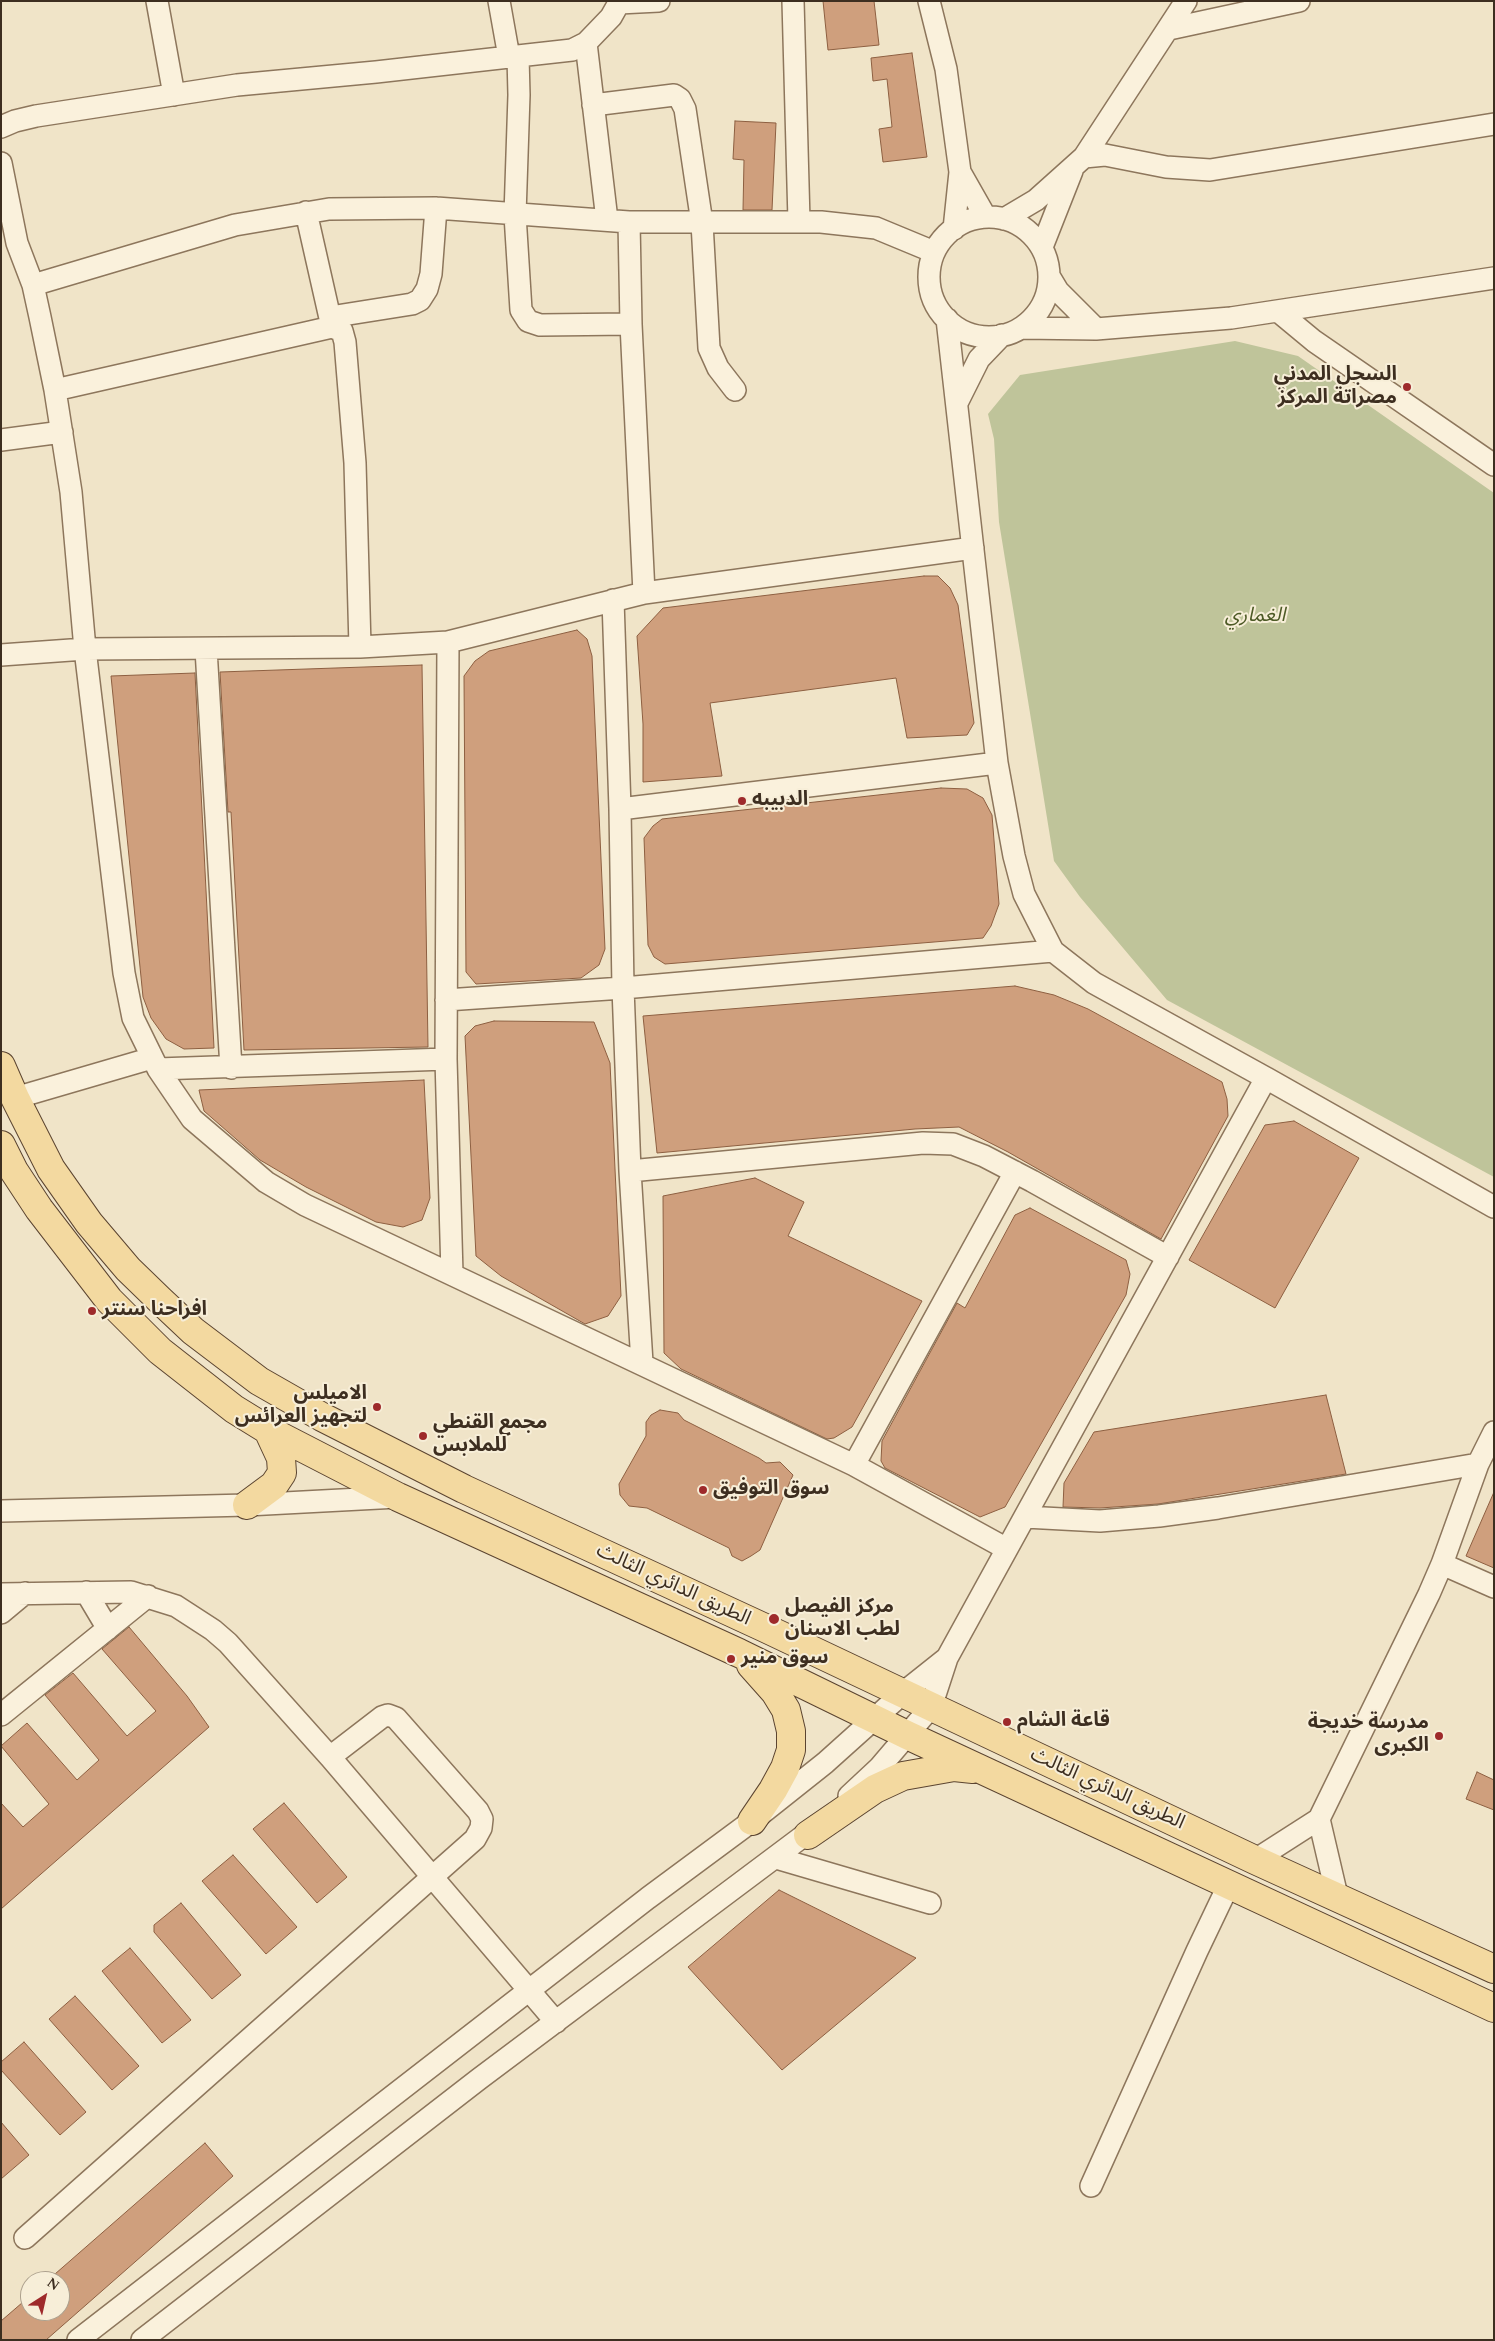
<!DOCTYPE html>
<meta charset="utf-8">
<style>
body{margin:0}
#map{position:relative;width:1495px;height:2341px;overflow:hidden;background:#f0e4c8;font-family:Spectral,serif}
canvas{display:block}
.frame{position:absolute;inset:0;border:2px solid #3d2e20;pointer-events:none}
.north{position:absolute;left:20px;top:2271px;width:50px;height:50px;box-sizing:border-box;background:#f7eed8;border:1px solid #ada18e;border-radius:50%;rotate:35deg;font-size:14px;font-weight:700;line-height:20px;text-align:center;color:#3d2e20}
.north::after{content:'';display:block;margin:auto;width:18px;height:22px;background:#9e2a2b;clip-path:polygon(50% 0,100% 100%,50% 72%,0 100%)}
</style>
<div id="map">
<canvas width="1495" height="2341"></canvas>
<div class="frame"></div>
<div class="north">N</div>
</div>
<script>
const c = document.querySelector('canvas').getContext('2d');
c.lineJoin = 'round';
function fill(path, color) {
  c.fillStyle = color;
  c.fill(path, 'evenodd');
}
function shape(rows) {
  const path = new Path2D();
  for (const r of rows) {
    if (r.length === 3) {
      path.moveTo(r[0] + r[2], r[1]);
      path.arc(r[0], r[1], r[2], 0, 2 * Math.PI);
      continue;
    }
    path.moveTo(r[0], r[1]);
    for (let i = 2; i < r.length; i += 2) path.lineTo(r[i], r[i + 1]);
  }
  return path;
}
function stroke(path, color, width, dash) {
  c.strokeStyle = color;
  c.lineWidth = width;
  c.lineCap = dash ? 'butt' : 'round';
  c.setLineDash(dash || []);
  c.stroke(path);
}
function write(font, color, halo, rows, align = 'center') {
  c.font = font + ' Spectral,"Noto Sans Arabic",serif';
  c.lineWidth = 4;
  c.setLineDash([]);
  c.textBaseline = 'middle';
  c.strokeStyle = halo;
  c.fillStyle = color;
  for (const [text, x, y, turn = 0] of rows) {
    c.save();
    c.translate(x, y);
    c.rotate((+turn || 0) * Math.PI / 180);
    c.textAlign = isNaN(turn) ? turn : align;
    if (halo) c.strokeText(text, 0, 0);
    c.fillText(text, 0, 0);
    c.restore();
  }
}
const cemetery = shape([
 [1235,341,1298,356,1494,493,1494,1177,1167,1000,1080,897,1054,861,999,522,994,439,988,414,1020,375]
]);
const building = shape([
 [823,1,874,1,879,45,828,50,823,1],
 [912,53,927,157,883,162,879,129,892,127,887,79,873,81,871,58,912,53],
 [735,121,776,123,772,210,743,210,744,160,733,159,735,121],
 [924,576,938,576,950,588,958,605,974,723,967,735,907,738,896,678,710,703,722,776,643,782,643,724,637,636,663,608,924,576],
 [577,630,587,639,592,656,605,949,599,965,581,978,476,984,466,972,464,676,475,661,489,651,577,630],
 [422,665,428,1047,244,1050,231,812,228,812,220,672,422,665],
 [195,673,214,1048,184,1049,166,1039,151,1018,143,997,111,676,195,673],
 [941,788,967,789,983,798,992,815,999,904,991,926,983,938,665,964,654,957,648,945,644,838,653,826,662,819,941,788],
 [1015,986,1054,995,1088,1009,1222,1082,1227,1099,1228,1116,1161,1239,1008,1152,959,1127,915,1129,657,1153,643,1016,1015,986],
 [494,1021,594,1022,610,1063,621,1296,608,1316,585,1324,501,1276,476,1256,465,1036,475,1026,494,1021],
 [424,1080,430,1198,422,1220,403,1227,376,1222,306,1187,260,1160,204,1111,199,1090,424,1080],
 [1294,1121,1359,1158,1275,1308,1189,1260,1265,1125,1294,1121],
 [755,1178,804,1202,788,1236,922,1301,852,1427,834,1438,827,1439,681,1369,664,1353,663,1196,755,1178],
 [1030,1208,1126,1260,1130,1274,1126,1295,1005,1507,980,1517,885,1468,881,1461,882,1441,957,1303,965,1308,1015,1215,1030,1208],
 [1326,1395,1346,1474,1158,1504,1100,1508,1063,1507,1064,1483,1094,1432,1326,1395],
 [660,1410,678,1413,684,1420,759,1458,766,1463,780,1462,793,1475,760,1550,751,1556,742,1561,732,1556,729,1548,647,1508,629,1506,620,1495,619,1484,646,1436,646,1422,651,1415,660,1410],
 [1494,1492,1494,1568,1466,1556,1494,1492],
 [129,1627,187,1696,209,1727,1,1909,1,1803,23,1827,49,1804,1,1746,27,1723,77,1780,99,1760,45,1695,73,1673,127,1736,156,1711,102,1649,129,1627],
 [1477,1772,1494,1780,1494,1810,1466,1799,1477,1772],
 [284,1803,347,1877,317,1903,253,1829,284,1803],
 [233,1855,297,1927,266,1954,202,1881,233,1855],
 [779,1890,916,1958,782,2070,688,1967,779,1890],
 [181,1903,241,1975,212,1999,154,1932,154,1925,181,1903],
 [130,1948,191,2020,162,2043,102,1971,130,1948],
 [75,1996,139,2066,112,2090,49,2019,75,1996],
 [24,2042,86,2112,60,2135,1,2070,1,2062,24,2042],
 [1,2122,29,2155,1,2179,1,2122],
 [205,2143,233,2176,46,2340,1,2340,1,2321,30,2296,30,2311,60,2311,60,2281,47,2281,205,2143]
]);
const minor = shape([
 [157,1,174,95],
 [499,1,509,57],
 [793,1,799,221],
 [929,1,946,69,960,172,954,229],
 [619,3,659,1],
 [1169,29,1299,1],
 [586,43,607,220],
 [518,56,572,50,586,43,611,17,620,1],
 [593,105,674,95,680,99,685,109,702,223,709,348,718,368,735,390],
 [1,127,15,121,36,116,237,85,376,72,518,56,519,95,515,215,521,310,528,321,540,325,631,324,644,593],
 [1084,157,1105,155,1166,167,1210,170,1494,124],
 [1,163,17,243,33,285,40,317,55,390,71,492,85,649,124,973,133,1018,158,1069,192,1119,266,1182,305,1205,854,1465,1007,1549],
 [960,172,985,216],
 [306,212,332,327,342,331,345,342,355,463,360,647],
 [989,277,60],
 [1004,219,1036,200,1084,157,1186,1],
 [629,222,631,324],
 [1042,247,1072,171],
 [1049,276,1058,291,1096,329],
 [33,285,235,225,329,209,436,208,629,222,821,222,876,228,934,252],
 [1279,312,1314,341,1494,465],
 [330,317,412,304,420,300,427,289,431,274,436,208],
 [1021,328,1096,329,1231,318,1494,278],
 [55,390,332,327],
 [957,403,979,359,1002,335],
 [1,440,62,432],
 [613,600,620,809,623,988,630,1171,642,1363],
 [448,642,446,1059,452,1274],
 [206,649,231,1068],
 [1,655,85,649,360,647,448,642,644,593,973,548],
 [620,809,997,763],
 [446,1000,623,988,1053,951],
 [158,1069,446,1059],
 [1266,1078,1494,1207],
 [15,1098,152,1058],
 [630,1171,923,1143,953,1144,984,1156,1032,1181,1168,1257],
 [854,1465,1015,1172],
 [1,1511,247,1505,398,1497],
 [1025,1517,1100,1521,1159,1516,1218,1508,1478,1464],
 [1442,1564,1494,1587],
 [86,1592,108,1629],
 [1,1594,131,1592,176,1606,213,1630,228,1643,330,1757,556,2022],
 [1,1613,25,1593],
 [1,1715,148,1596],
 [849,1796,879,1768,931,1707,947,1658,1266,1078,1094,983,1053,951,1024,894,1014,856,997,763,947,319],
 [1319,1819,1337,1896],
 [776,1858,930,1903],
 [1255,1860,1319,1819,1429,1594,1442,1564,1478,1464,1494,1432],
 [1091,2186,1197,1951,1229,1884],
 [25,2238,475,1839,481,1828,482,1819,478,1811,396,1718,388,1715,382,1717,330,1757],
 [78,2340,648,1898,752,1821,825,1763,903,1693,947,1658],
 [142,2340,479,2079,818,1825]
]);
const major = shape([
 [1,1066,15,1098,51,1169,89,1223,128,1269,160,1300,193,1331,259,1381,322,1417,464,1489,765,1628,1255,1860,1494,1969],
 [1,1145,14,1171,39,1209,109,1300,160,1351,234,1409,268,1430,398,1497,739,1653,907,1735,1494,2008],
 [247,1505,274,1485,282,1473,281,1458,268,1430],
 [751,1665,775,1692,786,1710,791,1731,791,1750,785,1768,773,1790,752,1821],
 [808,1835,875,1789,903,1776,954,1767,973,1769]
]);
const markers = [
 [1407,387,5,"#9e2a2b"],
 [742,801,5,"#9e2a2b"],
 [92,1311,5,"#9e2a2b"],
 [377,1407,5,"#9e2a2b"],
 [423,1436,5,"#9e2a2b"],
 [703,1490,5,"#9e2a2b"],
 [774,1619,6,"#9e2a2b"],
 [731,1659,5,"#9e2a2b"],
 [1007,1722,5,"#9e2a2b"],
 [1439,1736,5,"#9e2a2b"]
];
const poiNames = [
 ["السجل المدني",1397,376,"right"],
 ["مصراتة المركز",1397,399,"right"],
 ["الدبيبه",752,801],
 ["افراحنا سنتر",102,1311],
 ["الاميلس",367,1395,"right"],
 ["لتجهيز العرائس",367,1418,"right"],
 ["مجمع القنطي",433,1424],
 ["للملابس",433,1447],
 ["سوق التوفيق",713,1490],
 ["مركز الفيصل",785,1608],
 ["لطب الاسنان",785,1631],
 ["سوق منير",741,1659],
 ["قاعة الشام",1017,1722],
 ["مدرسة خديجة",1429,1724,"right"],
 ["الكبرى",1429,1747,"right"]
];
const parkNames = [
 ["الغماري",1255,617]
];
const streetNames = [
 ["الطريق الدائري الثالث",673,1586,25],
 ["الطريق الدائري الثالث",1107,1790,25]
];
fill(cemetery, '#bfc49a');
fill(building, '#cf9f7d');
stroke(building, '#8d5f41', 1);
stroke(minor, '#8d765c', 24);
stroke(major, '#5b4430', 30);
stroke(minor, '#faf1dc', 21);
stroke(major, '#f3d9a0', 28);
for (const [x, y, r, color] of markers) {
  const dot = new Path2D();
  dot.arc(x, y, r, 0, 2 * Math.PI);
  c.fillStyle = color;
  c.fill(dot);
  stroke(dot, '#f7eed8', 2);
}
write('bold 20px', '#3d2e20', '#f7eed8', poiNames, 'left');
write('italic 20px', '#4d5a26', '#f7eed8', parkNames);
write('20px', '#3d2e20', '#f7eed8', streetNames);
</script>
